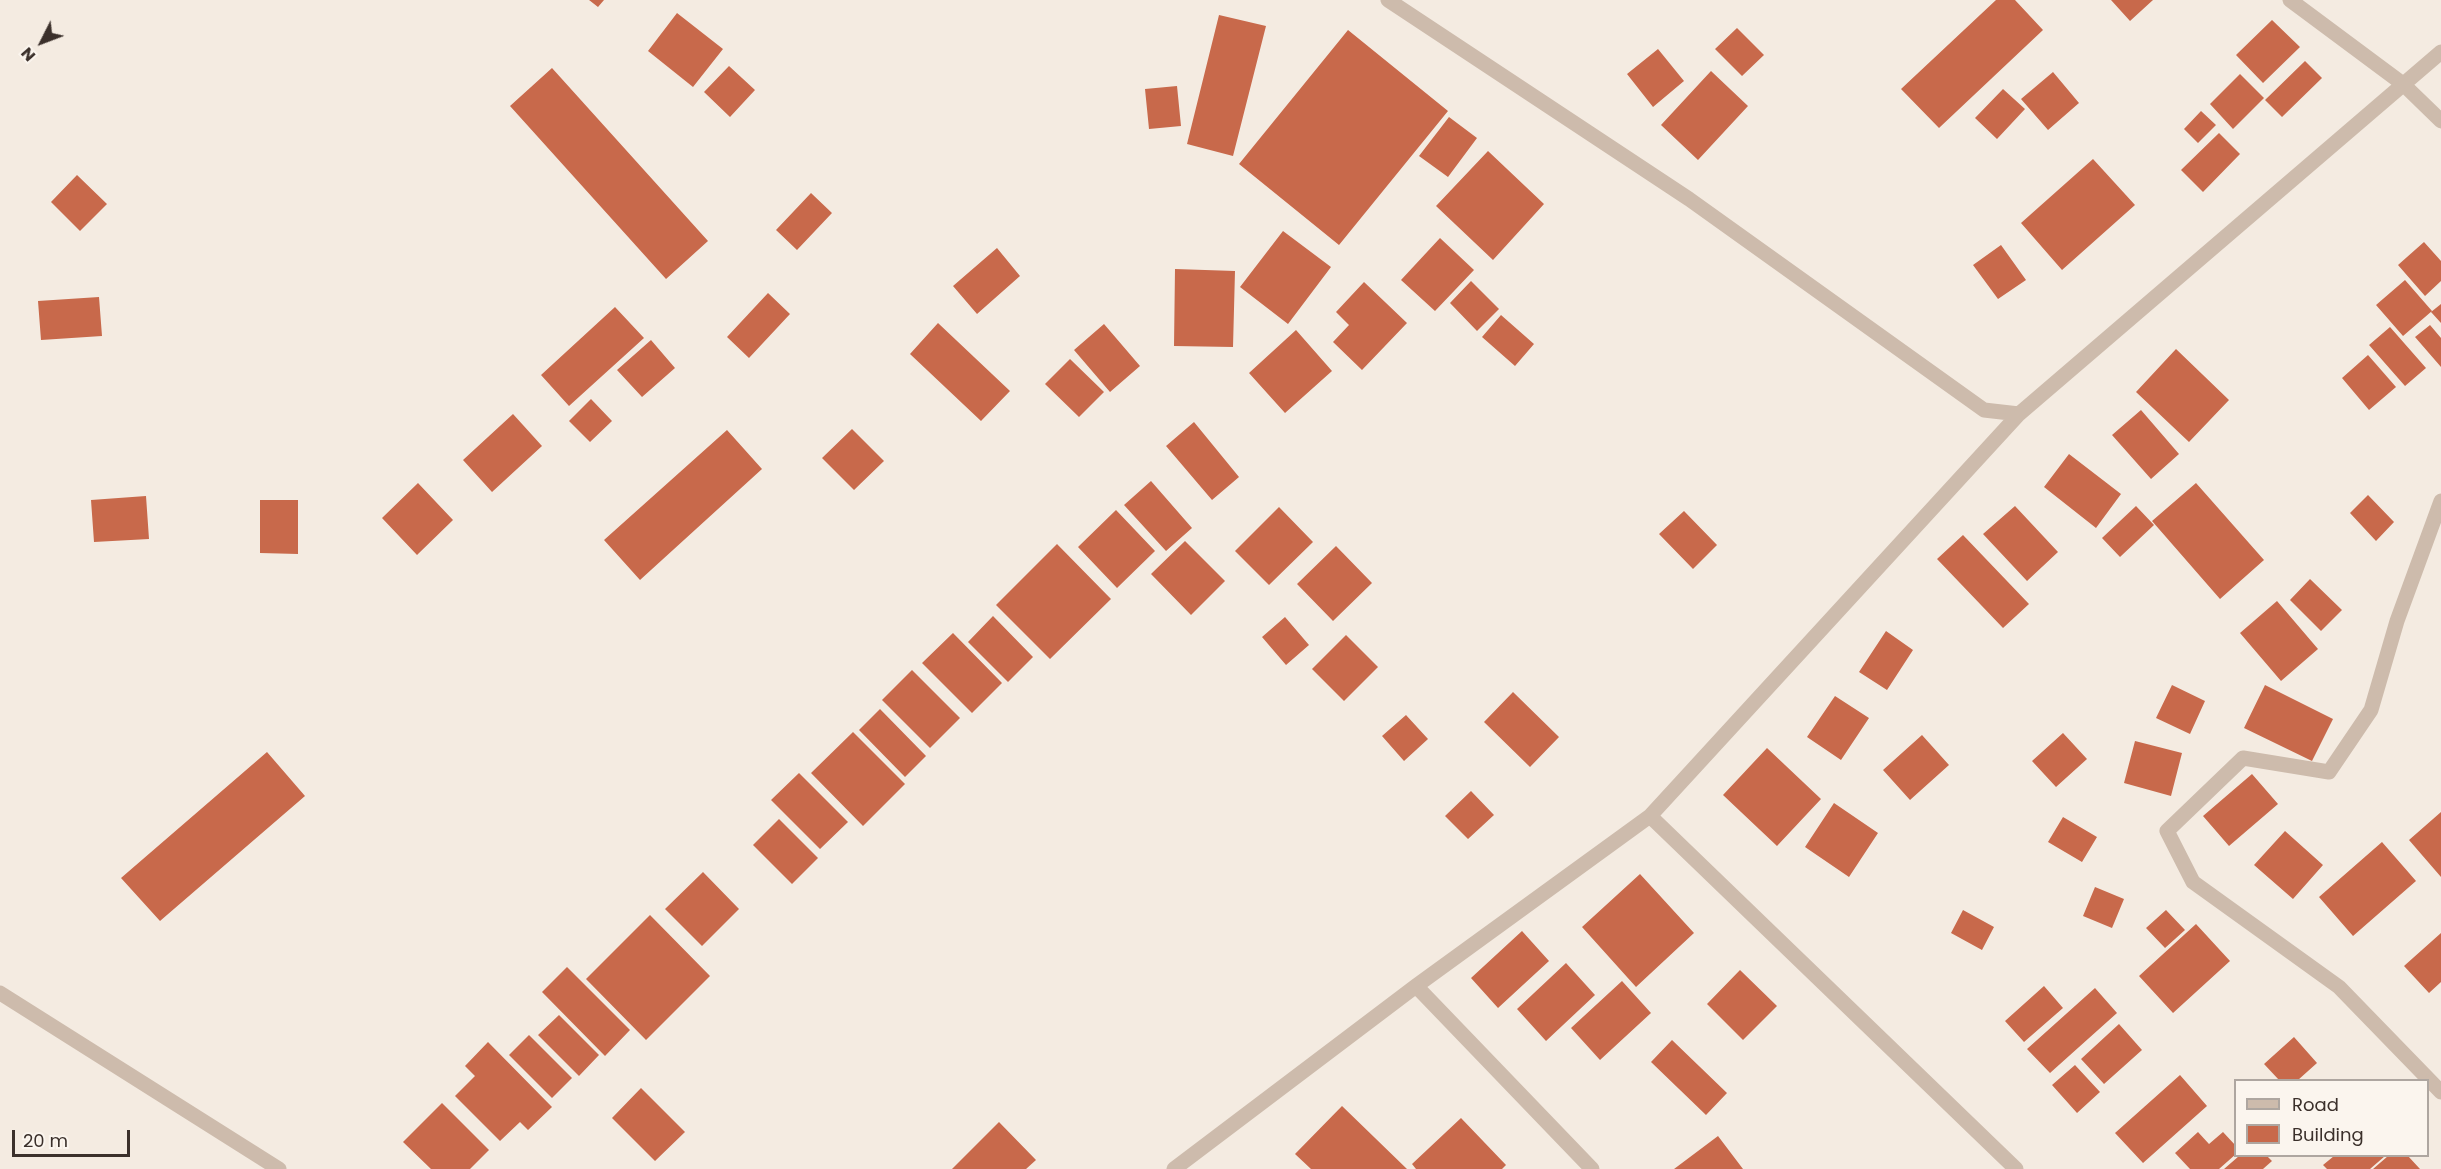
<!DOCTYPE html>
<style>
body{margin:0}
#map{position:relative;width:2441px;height:1169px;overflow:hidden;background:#f4ebe1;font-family:Poppins,sans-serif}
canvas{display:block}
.legend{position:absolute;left:2234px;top:1079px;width:195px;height:78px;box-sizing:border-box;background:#fbf5ee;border:2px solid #aea6a0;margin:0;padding:8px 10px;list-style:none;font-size:18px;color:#3b302b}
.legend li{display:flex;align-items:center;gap:12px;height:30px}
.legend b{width:30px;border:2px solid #aea6a0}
.north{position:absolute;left:12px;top:12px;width:60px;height:60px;-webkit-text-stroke:4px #fbf5ee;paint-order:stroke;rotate:228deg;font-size:16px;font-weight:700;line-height:24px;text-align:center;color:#3b302b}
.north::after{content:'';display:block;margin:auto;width:21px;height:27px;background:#3b302b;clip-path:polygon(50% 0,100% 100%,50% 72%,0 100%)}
.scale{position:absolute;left:12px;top:1130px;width:118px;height:27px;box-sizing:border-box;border:3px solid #3b302b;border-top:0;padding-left:8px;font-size:18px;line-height:21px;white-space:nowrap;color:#3b302b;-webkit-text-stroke:4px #fbf5ee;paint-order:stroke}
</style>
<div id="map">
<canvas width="2441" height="1169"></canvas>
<ul class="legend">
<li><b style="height:8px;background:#cdbbac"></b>Road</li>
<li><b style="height:16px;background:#c8694b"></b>Building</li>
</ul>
<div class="north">N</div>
<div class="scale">20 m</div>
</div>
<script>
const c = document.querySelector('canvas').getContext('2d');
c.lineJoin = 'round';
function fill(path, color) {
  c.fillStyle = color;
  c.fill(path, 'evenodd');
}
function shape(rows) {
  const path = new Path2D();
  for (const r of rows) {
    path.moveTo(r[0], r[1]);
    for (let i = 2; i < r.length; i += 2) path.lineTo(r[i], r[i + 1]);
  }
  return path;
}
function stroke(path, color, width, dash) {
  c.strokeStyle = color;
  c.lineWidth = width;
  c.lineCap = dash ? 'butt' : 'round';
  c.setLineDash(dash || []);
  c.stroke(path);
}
const building = shape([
 [589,0,604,0,598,7],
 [1996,0,2015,0,2043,30,1939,128,1901,89],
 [2111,0,2153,0,2130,21],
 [677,13,723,49,693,87,648,51],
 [1219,15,1266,26,1233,156,1187,144],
 [2272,20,2300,47,2263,83,2236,55],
 [1737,28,1764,55,1742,76,1715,49],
 [1348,30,1448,111,1339,245,1239,164],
 [1658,49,1684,81,1653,107,1627,74],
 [2305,61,2322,78,2282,117,2265,100],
 [729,66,755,90,730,117,704,92],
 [552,68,708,241,666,279,510,106],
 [1711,71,1748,106,1698,160,1661,125],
 [2053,72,2079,103,2048,130,2021,99],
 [2240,74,2264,98,2233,129,2210,104],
 [1177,86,1181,126,1149,129,1145,89],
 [2003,89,2025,109,1997,139,1975,118],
 [2201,111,2216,125,2198,143,2184,129],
 [1449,117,1477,138,1448,177,1419,156],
 [2219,133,2240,154,2203,192,2181,170],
 [1488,151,1544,204,1493,260,1436,206],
 [2093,159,2135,205,2062,270,2021,223],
 [77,175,107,204,80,231,51,202],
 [811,193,832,213,797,250,776,230],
 [1283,231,1331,267,1288,324,1240,287],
 [1440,238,1474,270,1435,311,1401,280],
 [2424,242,2441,261,2441,281,2425,296,2398,265],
 [2001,245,2026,280,1998,299,1973,265],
 [997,248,1020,276,977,314,953,286],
 [1175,269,1235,271,1233,347,1174,346],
 [2405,280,2432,311,2403,336,2376,305],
 [1471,281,1499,309,1477,331,1450,303],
 [1364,282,1407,323,1362,370,1333,342,1349,325,1336,312],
 [768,293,790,314,749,358,727,337],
 [99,297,102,336,41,340,38,301],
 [2441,304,2441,323,2431,312],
 [615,307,644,338,569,406,541,375],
 [1501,315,1534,344,1515,366,1482,337],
 [938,323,1010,391,981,421,910,354],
 [1104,324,1140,366,1110,392,1074,350],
 [2430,325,2441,338,2441,367,2415,337],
 [2390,327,2426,368,2405,386,2369,345],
 [1296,330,1332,371,1285,413,1249,373],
 [651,340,675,368,642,397,617,370],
 [2176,349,2229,400,2189,442,2136,392],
 [2368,355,2396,387,2369,410,2342,378],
 [1070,359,1104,392,1079,417,1045,384],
 [591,399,612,421,590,442,569,421],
 [2141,410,2179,454,2151,479,2112,435],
 [513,414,542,446,492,492,463,460],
 [1194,422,1239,477,1212,500,1166,446],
 [852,429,884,461,854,490,822,458],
 [727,430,762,469,640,580,604,540],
 [2069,454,2121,494,2096,528,2044,487],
 [1151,481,1192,528,1166,551,1124,505],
 [418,483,453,520,417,555,382,518],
 [2196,483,2264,560,2220,599,2152,521],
 [2368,495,2394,522,2376,541,2350,513],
 [146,496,149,539,94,542,91,500],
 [260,500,298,500,298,554,260,553],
 [2015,506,2058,552,2027,581,1983,534],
 [2136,506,2154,525,2120,557,2102,538],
 [1279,507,1313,542,1269,585,1235,551],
 [1116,510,1155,551,1117,588,1078,547],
 [1684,511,1717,545,1693,569,1659,534],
 [1963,535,2029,604,2003,628,1937,559],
 [1185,541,1225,581,1191,615,1151,574],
 [1057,544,1111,599,1050,659,996,605],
 [1336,546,1372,583,1333,621,1297,584],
 [2310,579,2342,610,2321,631,2290,600],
 [2277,601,2318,649,2281,681,2240,633],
 [993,616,1033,657,1008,682,968,642],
 [1285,617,1309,645,1286,665,1262,637],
 [1886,631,1913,650,1887,690,1859,672],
 [953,633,1002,683,972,713,922,663],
 [1346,635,1378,667,1344,701,1312,669],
 [912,670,960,718,930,748,882,700],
 [2172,685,2205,701,2190,734,2156,718],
 [2265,685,2333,719,2312,761,2244,728],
 [1513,692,1559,737,1530,767,1484,722],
 [1835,696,1869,718,1841,760,1807,737],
 [880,709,926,756,905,777,859,730],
 [1406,715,1428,739,1404,761,1382,736],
 [853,732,905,784,863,826,811,773],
 [2063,733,2087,759,2056,787,2032,761],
 [1922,735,1949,765,1910,800,1883,770],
 [2135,741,2182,753,2171,796,2124,783],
 [1767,748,1821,799,1777,846,1723,795],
 [267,752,305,796,160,921,121,878],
 [799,773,848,822,820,849,771,800],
 [2252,774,2278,804,2229,846,2203,816],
 [1471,791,1494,815,1468,839,1445,816],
 [1834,803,1878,833,1849,877,1805,847],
 [2441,812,2441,877,2409,840],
 [2063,817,2097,837,2082,862,2048,842],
 [779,819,818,858,792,884,753,845],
 [2285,831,2323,865,2293,899,2254,865],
 [2382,842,2416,881,2353,936,2319,897],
 [703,872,739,909,702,946,665,909],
 [1640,874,1694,933,1636,987,1582,927],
 [2095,887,2124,899,2112,928,2083,916],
 [1963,910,1994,927,1982,950,1951,933],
 [2166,910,2185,930,2165,948,2146,928],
 [650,915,710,976,646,1040,586,979],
 [2196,924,2230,961,2173,1013,2139,976],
 [1522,931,1549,961,1498,1008,1471,978],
 [2441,933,2441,982,2429,993,2404,966],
 [1566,963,1595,995,1546,1041,1517,1009],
 [567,967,630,1030,605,1056,542,992],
 [1740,970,1777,1006,1743,1040,1707,1004],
 [1622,981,1651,1013,1600,1060,1571,1028],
 [2044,986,2063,1008,2024,1042,2005,1021],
 [2095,988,2117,1013,2050,1073,2027,1049],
 [559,1015,599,1055,579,1076,538,1035],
 [2119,1024,2142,1050,2104,1084,2081,1059],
 [529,1035,572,1078,552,1098,509,1055],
 [2294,1037,2317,1063,2298,1080,2279,1080,2264,1064],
 [1672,1040,1727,1093,1706,1115,1651,1062],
 [488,1042,552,1107,528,1130,520,1122,500,1141,455,1096,475,1076,465,1066],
 [2075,1065,2100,1092,2077,1113,2052,1085],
 [2180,1075,2207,1106,2143,1163,2115,1133],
 [641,1088,685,1132,655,1161,612,1118],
 [442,1103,489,1150,470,1169,431,1169,403,1142],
 [1342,1106,1407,1169,1311,1169,1295,1154],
 [1461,1118,1506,1165,1502,1169,1416,1169,1412,1164],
 [999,1122,1036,1160,1026,1169,952,1169],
 [2198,1132,2209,1144,2223,1132,2236,1146,2236,1154,2219,1169,2190,1169,2175,1153],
 [1718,1136,1743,1169,1674,1169],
 [2239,1156,2267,1156,2272,1161,2263,1169,2224,1169],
 [2334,1156,2385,1156,2370,1169,2327,1169,2323,1165],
 [2388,1156,2408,1156,2420,1169,2373,1169]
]);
const minor = shape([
 [1388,0,1689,199,1984,410,2019,414],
 [2290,0,2403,84,2441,121],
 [2441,501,2397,621,2371,710,2329,772,2243,758,2167,831,2193,882,2339,987,2441,1092],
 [1650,816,2016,1169],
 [1416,986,1592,1169],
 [0,993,279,1169],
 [1174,1169,1416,986,1650,816,2019,414,2441,52]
]);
fill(building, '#c8694b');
stroke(minor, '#cdbbac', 15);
</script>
